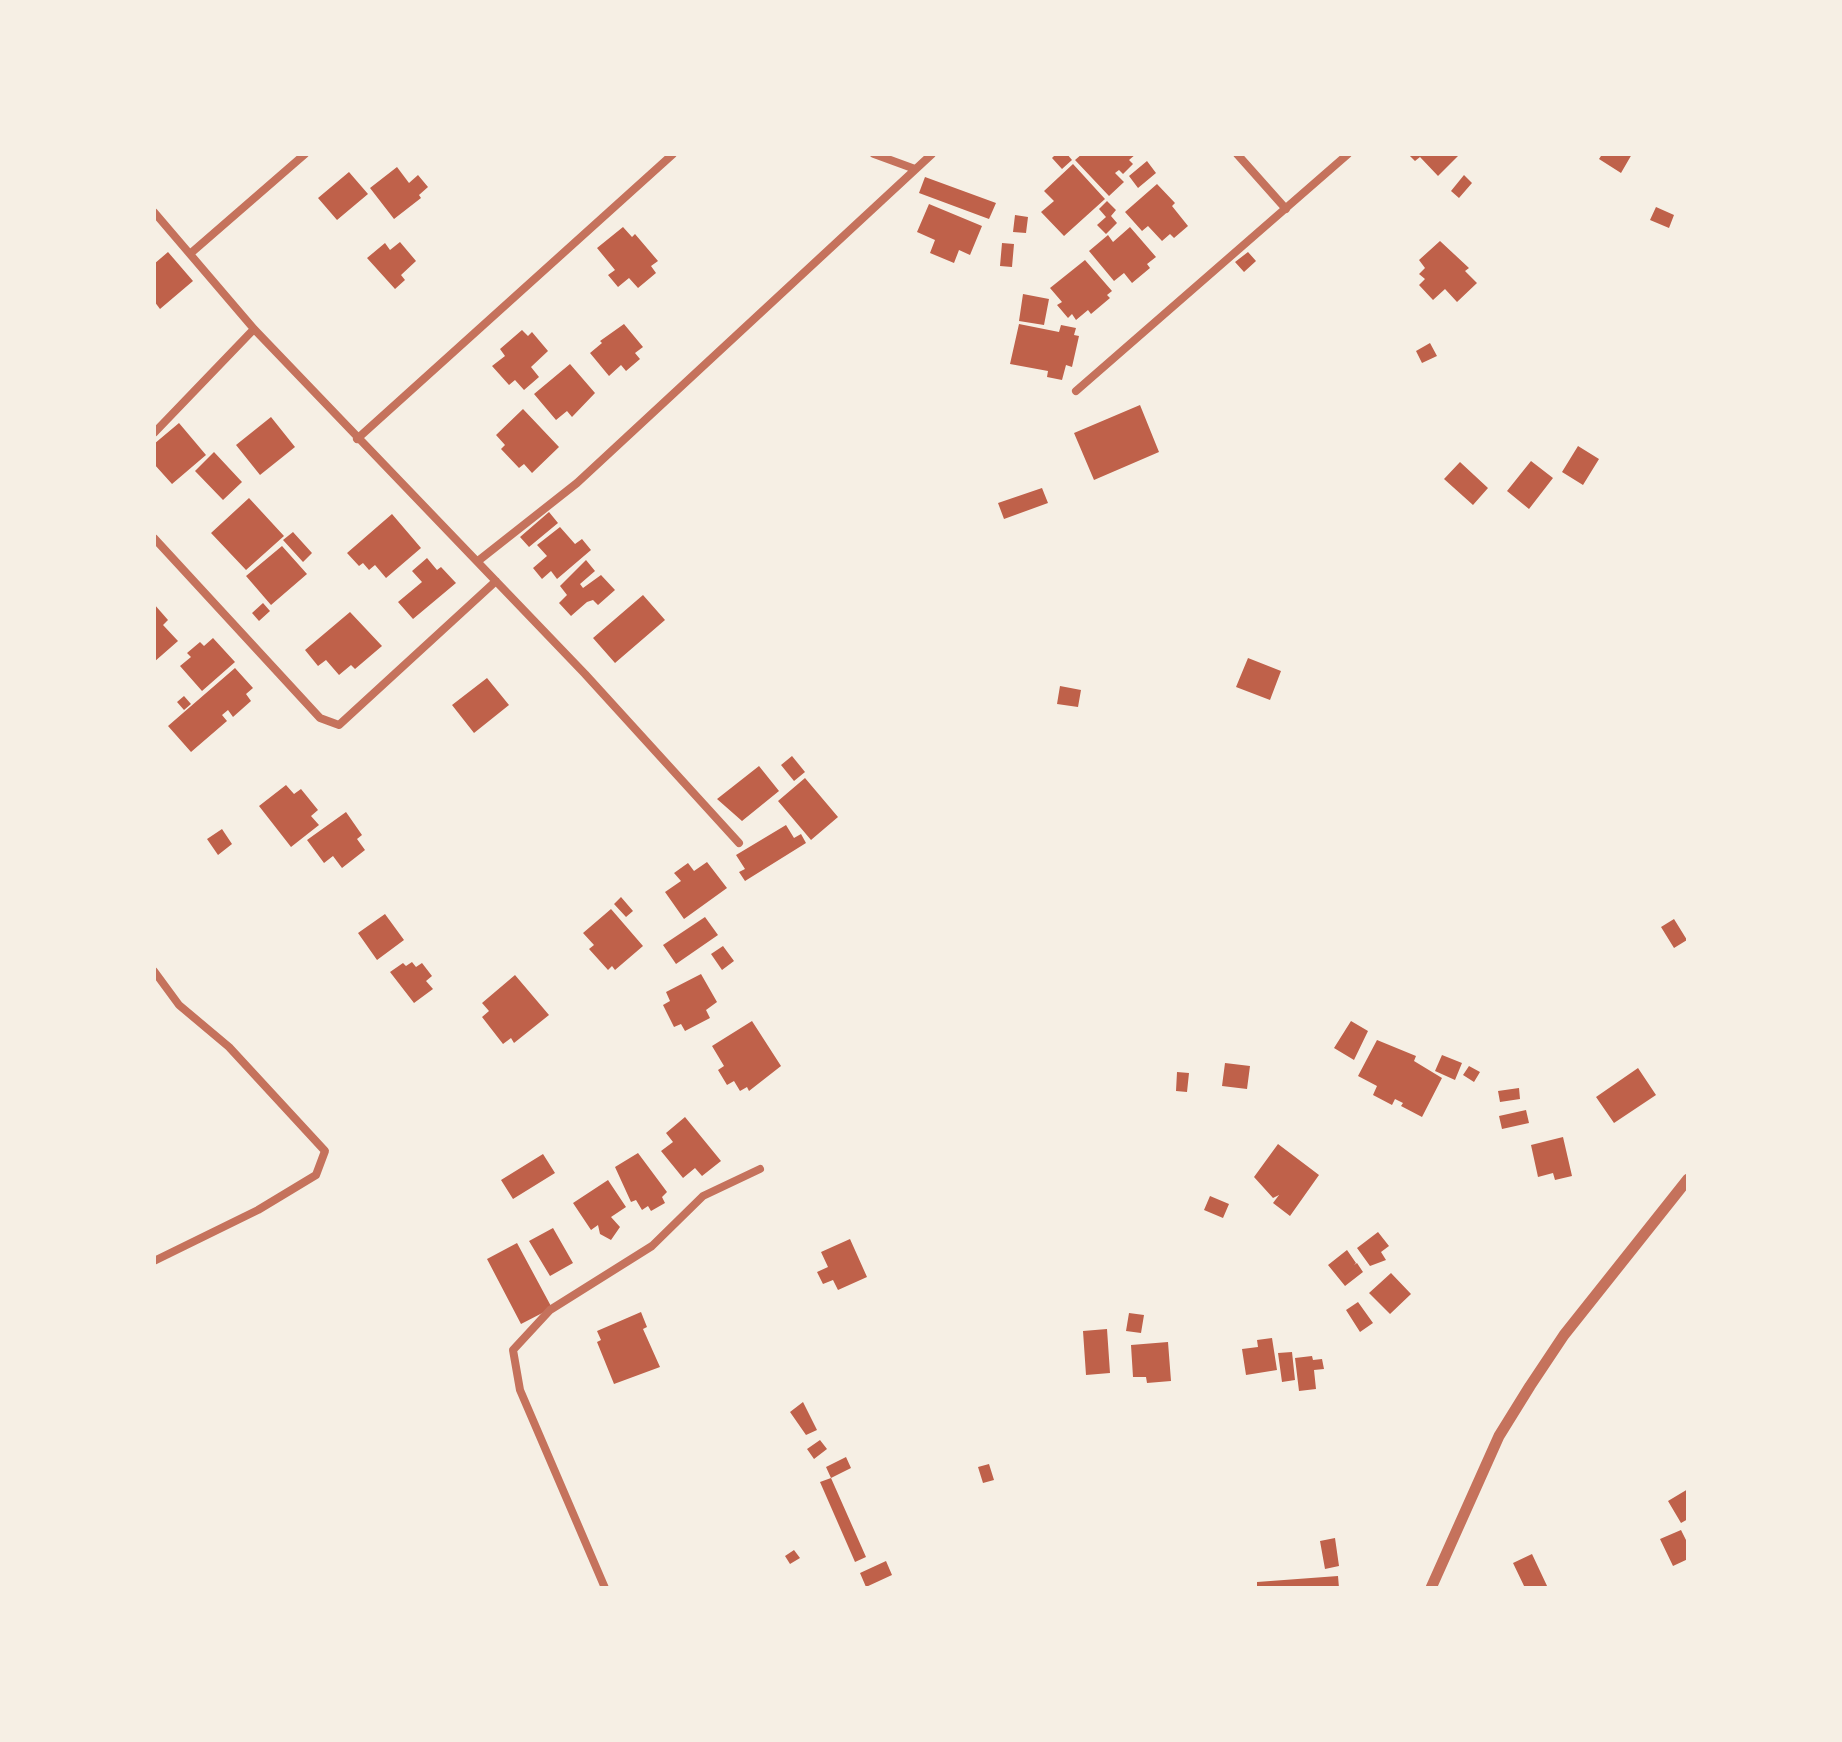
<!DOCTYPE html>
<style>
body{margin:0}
#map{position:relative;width:1842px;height:1742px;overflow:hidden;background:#f6efe4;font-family:Manrope,sans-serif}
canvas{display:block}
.frame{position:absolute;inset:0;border:156px solid #f6efe4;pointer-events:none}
</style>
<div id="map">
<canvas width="1842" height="1742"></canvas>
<div class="frame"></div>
</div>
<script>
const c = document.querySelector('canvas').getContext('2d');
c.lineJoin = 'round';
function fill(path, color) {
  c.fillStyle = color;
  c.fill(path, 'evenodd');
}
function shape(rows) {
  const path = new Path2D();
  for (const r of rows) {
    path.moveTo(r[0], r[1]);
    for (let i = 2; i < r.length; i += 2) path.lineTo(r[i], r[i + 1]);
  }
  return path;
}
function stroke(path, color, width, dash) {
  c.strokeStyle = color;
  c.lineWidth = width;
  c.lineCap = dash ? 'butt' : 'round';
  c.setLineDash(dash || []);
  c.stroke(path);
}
const building = shape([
 [1056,154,1067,154,1072,160,1062,169,1052,158],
 [1082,154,1136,154,1129,160,1133,164,1123,174,1119,170,1115,173,1124,182,1109,196,1075,160],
 [1408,154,1460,154,1438,176,1420,157,1415,161],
 [1598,154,1632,154,1621,173,1599,159,1601,156],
 [1147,161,1156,173,1138,188,1129,176],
 [1073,164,1105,199,1064,236,1041,212,1054,201,1044,191],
 [397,167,409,183,418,175,428,187,419,195,421,198,394,219,370,188],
 [349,172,368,194,337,220,318,198],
 [1464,175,1472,183,1459,198,1451,191],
 [925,177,996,203,989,219,919,193],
 [1157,184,1175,203,1172,206,1188,226,1174,238,1170,234,1162,241,1148,226,1142,231,1125,212],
 [1107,201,1116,210,1111,216,1117,223,1106,234,1097,225,1106,217,1099,209],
 [929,204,982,226,970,255,959,250,954,263,930,253,935,240,917,232],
 [1656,207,1674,215,1669,228,1650,220],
 [1015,215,1028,217,1026,233,1013,232],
 [623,227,632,237,635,234,658,261,651,266,656,273,638,288,629,278,618,287,608,275,615,270,597,248],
 [1130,227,1156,257,1147,264,1150,268,1132,283,1124,273,1114,281,1089,251,1108,235,1113,242],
 [1440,241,1469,268,1465,271,1477,283,1457,302,1445,289,1433,300,1419,285,1425,279,1419,274,1425,268,1419,260],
 [400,242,416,261,401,275,405,280,395,289,367,258,385,243,390,250],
 [1002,243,1014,244,1012,267,1000,266],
 [168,252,193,281,160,309,154,301,154,264],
 [1248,252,1256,261,1244,272,1235,262],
 [1085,260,1112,291,1107,295,1110,298,1091,314,1088,310,1076,320,1072,314,1068,318,1057,305,1062,302,1050,288],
 [1023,294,1049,299,1044,325,1019,321],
 [624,324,643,347,635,353,640,359,626,371,621,365,609,376,590,353,602,343,600,341],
 [1019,324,1059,332,1061,325,1076,328,1074,335,1079,336,1072,367,1066,365,1062,380,1047,377,1048,371,1010,364],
 [522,330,528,336,532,332,548,351,531,367,539,377,524,390,515,380,509,385,492,366,505,356,500,349],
 [1430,343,1437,356,1422,363,1416,351],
 [570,364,595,393,572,417,567,411,556,420,534,394],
 [1140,405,1159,452,1094,480,1074,433],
 [523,409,559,447,532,473,524,464,519,468,501,449,505,445,496,435],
 [271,417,295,447,260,475,236,445],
 [179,423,206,455,172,484,154,464,154,444],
 [1578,446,1599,459,1583,485,1562,472],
 [214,452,242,482,223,500,195,471],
 [1531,461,1553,478,1529,509,1507,491],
 [1460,462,1488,488,1473,505,1444,479],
 [1042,488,1048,503,1004,519,998,503],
 [249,498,284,536,246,570,211,533],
 [549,512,558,523,529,547,520,537],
 [392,514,421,548,386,578,375,565,369,570,363,563,359,566,347,553],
 [560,527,575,544,582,539,591,550,557,579,551,571,542,579,533,568,547,556,537,545],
 [293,532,312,553,303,562,283,540],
 [282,546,307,574,271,605,246,576],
 [427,558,437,570,441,567,456,583,413,619,398,602,422,582,412,571],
 [586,560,595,571,580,584,583,588,601,575,615,590,598,605,593,600,587,602,571,616,559,603,567,595,560,586],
 [643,595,665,620,615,663,593,638],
 [263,603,270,611,259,621,252,613],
 [154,604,168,620,163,625,178,641,154,662],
 [350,612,382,646,355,669,351,665,339,675,326,660,318,666,305,650],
 [213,638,235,662,202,691,180,666,191,657,187,653,200,642,204,646],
 [1248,658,1281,671,1270,700,1236,687],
 [235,668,253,688,246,694,251,701,233,717,228,710,222,715,227,721,191,752,168,726],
 [487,678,509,705,474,733,452,705],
 [1060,686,1081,690,1078,707,1057,704],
 [184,696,191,704,184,710,177,702],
 [792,756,805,772,794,781,781,765],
 [759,766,779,791,742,821,717,799],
 [805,778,838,817,811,840,778,801],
 [286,785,294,794,301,789,318,810,311,816,319,825,291,847,259,806],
 [346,812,362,835,357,839,365,850,342,868,333,856,324,863,307,840],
 [786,825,794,838,801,834,806,843,745,881,739,872,745,869,736,855],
 [222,829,232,844,218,855,207,839],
 [707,862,727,888,684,919,665,892,681,881,674,873,688,863,694,871],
 [621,897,633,911,626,917,614,904],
 [611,909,643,946,615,970,612,966,608,970,589,949,594,945,583,933],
 [385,914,404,940,377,960,358,933],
 [705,917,718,935,676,964,663,945],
 [1674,919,1687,940,1674,948,1661,927],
 [723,946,734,961,722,970,711,954],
 [412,962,416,967,422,963,432,976,426,981,433,989,414,1003,390,972,403,963,406,966],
 [701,974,717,1002,706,1010,710,1018,685,1031,681,1024,674,1027,663,1005,670,1001,666,992],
 [515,975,549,1015,514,1043,511,1038,503,1044,482,1017,489,1011,482,1003],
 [752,1021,781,1066,749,1091,747,1087,740,1091,734,1081,727,1085,718,1070,724,1066,712,1046],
 [1351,1021,1368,1031,1354,1060,1334,1048],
 [1377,1040,1416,1056,1414,1061,1442,1078,1422,1117,1401,1106,1403,1103,1395,1099,1392,1105,1373,1095,1377,1086,1358,1076],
 [1442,1055,1462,1063,1455,1080,1435,1071],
 [1225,1063,1250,1066,1247,1089,1222,1086],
 [1469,1066,1480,1072,1474,1082,1463,1075],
 [1638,1068,1656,1095,1614,1123,1596,1097],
 [1177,1072,1189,1073,1187,1092,1176,1091],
 [1519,1088,1520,1099,1500,1102,1498,1091],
 [1526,1110,1529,1123,1502,1129,1499,1116],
 [685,1117,721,1161,702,1176,695,1168,683,1178,661,1151,673,1142,666,1133],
 [1563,1137,1572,1176,1555,1180,1553,1173,1538,1177,1531,1145],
 [1278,1144,1319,1175,1290,1216,1273,1203,1279,1195,1273,1198,1254,1177],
 [638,1153,667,1192,662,1197,665,1203,651,1211,648,1206,642,1210,636,1200,631,1202,615,1167],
 [543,1154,555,1173,513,1199,501,1180],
 [608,1180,626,1207,611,1217,620,1227,611,1240,600,1234,598,1225,591,1230,573,1203],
 [1210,1196,1229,1204,1223,1218,1204,1210],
 [553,1228,573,1263,550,1276,529,1241],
 [1378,1232,1389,1246,1381,1252,1386,1260,1370,1266,1357,1248],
 [850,1239,867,1277,838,1290,833,1280,823,1284,817,1272,828,1267,821,1252],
 [517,1243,552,1308,521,1324,487,1259],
 [1347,1250,1356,1263,1354,1265,1357,1263,1363,1272,1345,1286,1328,1265],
 [1391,1273,1411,1294,1390,1314,1369,1293],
 [1358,1302,1373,1323,1360,1332,1346,1310],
 [641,1312,647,1327,643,1329,660,1367,614,1384,597,1342,601,1340,597,1331],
 [1129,1313,1144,1315,1141,1333,1126,1331],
 [1107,1329,1110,1373,1086,1375,1083,1331],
 [1272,1338,1277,1370,1246,1375,1242,1349,1258,1347,1257,1340],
 [1168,1342,1171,1381,1147,1383,1146,1377,1133,1377,1131,1345],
 [1292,1352,1295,1380,1282,1382,1278,1353],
 [1312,1356,1313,1360,1322,1359,1324,1369,1314,1370,1316,1389,1299,1391,1295,1358],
 [803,1402,817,1430,806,1435,790,1412],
 [820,1440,827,1449,814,1459,807,1449],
 [846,1457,851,1468,831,1478,826,1467],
 [989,1464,994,1480,983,1483,978,1467],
 [831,1478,866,1557,855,1562,820,1482],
 [1688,1489,1688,1519,1681,1523,1668,1501],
 [1681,1530,1688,1544,1688,1559,1673,1566,1660,1539],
 [1335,1538,1339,1566,1325,1569,1320,1541],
 [794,1550,800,1558,790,1564,785,1556],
 [1532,1554,1548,1588,1525,1588,1513,1563],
 [886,1561,892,1575,866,1587,860,1573],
 [1338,1576,1339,1588,1257,1588,1257,1582]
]);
const minor = shape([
 [874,154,915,169],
 [1237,154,1286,209],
 [154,212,254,329,585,674,739,843],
 [191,253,305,154],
 [1076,391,1348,154],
 [154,433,254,329],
 [357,439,673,154],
 [154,538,320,718,339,725,496,581],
 [478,561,577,483,932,154],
 [154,971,179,1005,229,1047,325,1151,316,1175,258,1210,154,1261],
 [605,1588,520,1390,513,1350,550,1310,652,1246,703,1196,760,1169]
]);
const tertiary = shape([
 [1431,1588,1499,1436,1530,1386,1564,1335,1688,1179]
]);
fill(building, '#bf614a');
stroke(minor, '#c5725c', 8);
stroke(tertiary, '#c5725c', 11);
</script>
